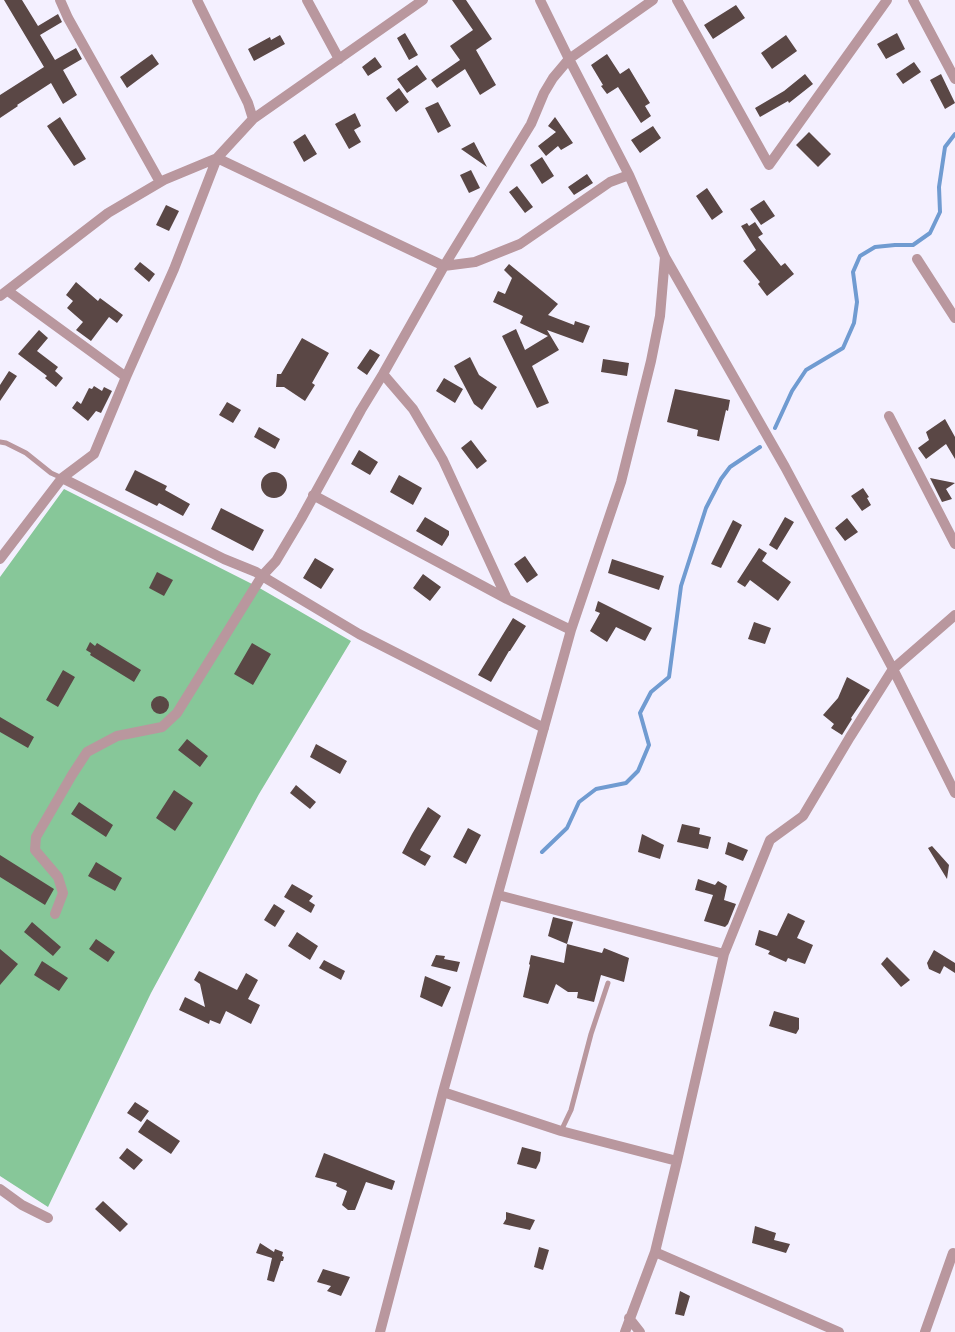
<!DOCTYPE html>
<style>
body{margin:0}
canvas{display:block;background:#f4f0ff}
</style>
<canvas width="955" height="1332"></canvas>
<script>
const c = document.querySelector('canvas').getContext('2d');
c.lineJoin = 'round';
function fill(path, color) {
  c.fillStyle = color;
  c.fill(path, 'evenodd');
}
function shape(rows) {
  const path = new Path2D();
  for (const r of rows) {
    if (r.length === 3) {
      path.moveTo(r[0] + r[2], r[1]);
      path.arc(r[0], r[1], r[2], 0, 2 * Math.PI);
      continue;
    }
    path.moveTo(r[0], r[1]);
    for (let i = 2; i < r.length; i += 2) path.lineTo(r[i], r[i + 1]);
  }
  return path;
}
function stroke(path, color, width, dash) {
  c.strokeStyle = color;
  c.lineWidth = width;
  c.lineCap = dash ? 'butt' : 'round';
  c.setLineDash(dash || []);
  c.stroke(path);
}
const forest = shape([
 [64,489,256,586,351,641,259,794,151,993,48,1207,0,1176,0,577]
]);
const stream = shape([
 [775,428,792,391,806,370,843,348,854,323,857,302,853,272,860,256,875,247,895,245,913,245,930,233,940,212,939,187,945,147,955,134],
 [542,852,567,828,579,802,596,789,626,783,638,771,649,745,640,713,651,692,669,677,681,586,706,508,721,479,730,467,760,447]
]);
const building = shape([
 [4,0,22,0,38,26,58,14,62,22,40,35,55,60,76,48,82,59,63,70,77,95,63,104,51,83,17,105,18,106,0,118,0,95,44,67],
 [452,0,466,0,492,39,476,50,496,85,480,95,465,69,437,88,431,80,460,60,450,46,473,30],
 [736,5,745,18,713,39,704,25],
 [405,33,418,55,409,60,397,38],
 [897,33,905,49,886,59,877,44],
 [280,35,285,44,254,61,248,49,270,37,271,40],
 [786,35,797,51,772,69,761,53],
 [152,54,159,64,127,88,120,77],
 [607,54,620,74,629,68,650,103,645,106,651,116,641,123,618,87,607,94,601,86,603,85,591,65],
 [375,57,382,67,368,76,362,67],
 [914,62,921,72,903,84,896,74],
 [417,65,427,79,407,93,397,79],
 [805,74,813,84,789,103,788,101,760,117,755,108,784,91],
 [941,74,955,103,945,109,930,80],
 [399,88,409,102,396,112,386,98],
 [438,102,451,126,438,133,425,108],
 [355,113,361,126,354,130,361,142,349,149,335,124],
 [60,117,86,159,74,166,47,126],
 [555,117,573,143,561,150,558,146,546,156,538,146,556,132,548,126],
 [653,126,661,138,640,153,631,140],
 [809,132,831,154,818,167,796,145],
 [305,134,317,154,304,162,293,142],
 [474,142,487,167,461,149],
 [542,157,554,176,542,184,530,165],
 [471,170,480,188,469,193,460,175],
 [587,174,593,183,574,195,568,187],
 [517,186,533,207,525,213,509,192],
 [707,188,723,212,712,220,696,196],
 [764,200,775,216,761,225,750,209],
 [166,205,179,211,169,231,156,225],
 [755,222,763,234,758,237,781,266,785,263,794,274,767,296,758,284,760,282,743,261,756,250,741,226,747,223,749,226],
 [140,262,155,274,149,282,134,269],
 [509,264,558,304,548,315,574,325,575,321,590,326,583,343,547,330,559,350,532,366,549,403,537,408,502,336,516,329,525,350,548,336,520,323,523,316,493,302,498,291,505,294,512,278,504,270],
 [76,282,98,301,100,298,123,315,117,323,109,317,91,341,76,330,83,322,67,308,73,301,66,295],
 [39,330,48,338,37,351,58,367,55,371,63,378,56,387,45,378,47,376,18,354],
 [302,338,329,353,312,383,315,385,305,401,284,387,276,387,277,374,281,374],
 [370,349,380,355,367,375,357,368],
 [470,357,479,375,497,387,482,410,474,404,454,366],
 [603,359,629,363,627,376,601,372],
 [9,371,17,376,0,401,0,385],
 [444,378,463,389,455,403,436,391],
 [94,386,102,391,104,387,112,391,101,413,96,411,88,421,72,408,77,401,81,404,89,388,92,389],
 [675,389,730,400,728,411,726,410,719,441,697,436,698,430,667,422],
 [227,402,241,410,233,423,219,415],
 [945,419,955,437,955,459,946,444,926,459,918,448,929,440,926,432],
 [259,427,280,439,275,449,254,437],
 [471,440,487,461,477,469,461,448],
 [359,450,378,462,370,475,351,464],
 [135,470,167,486,165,490,190,504,183,516,159,503,157,506,125,490],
 [274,485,13],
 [399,475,422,488,413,505,390,492],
 [930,478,955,483,946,489,952,499,942,502],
 [863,488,869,497,867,498,871,505,862,511,851,496],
 [221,508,264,530,253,551,211,529],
 [425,517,449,531,449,535,442,546,416,531],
 [785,517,794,522,777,550,769,545],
 [847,518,858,532,845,541,835,528],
 [733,520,742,525,721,568,711,564],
 [759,548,767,553,762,561,791,582,778,601,750,580,745,587,737,582],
 [525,556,538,575,527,583,514,564],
 [315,558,334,569,321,589,303,578],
 [612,559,664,576,659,590,608,573],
 [157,572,173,580,164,596,149,588],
 [423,574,441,587,430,601,413,588],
 [598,601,652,628,645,641,616,627,607,642,590,631,600,613,595,611],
 [513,618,526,626,510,651,509,651,491,682,478,675],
 [754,622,771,628,765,644,748,639],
 [90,642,95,646,97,643,141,670,134,682,90,655,91,653,86,650],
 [252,643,271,654,253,685,234,674],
 [63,670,75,677,58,707,46,700],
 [847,677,870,690,851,718,852,719,842,735,831,728,834,724,823,715,838,698],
 [160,705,9],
 [0,717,34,737,28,748,0,732],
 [187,739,208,756,200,767,178,750],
 [316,744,347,761,340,774,310,757],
 [296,785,316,802,310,809,290,793],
 [174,790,193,803,175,831,156,818],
 [79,802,113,825,106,837,71,814],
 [428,807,441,816,420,850,431,856,425,866,402,853,412,834],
 [682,824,700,828,699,834,711,837,708,849,677,842],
 [468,828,481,835,466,864,453,857],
 [642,834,664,845,660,859,638,852],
 [728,842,748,850,743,861,725,854],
 [932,846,949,865,947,879,928,848],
 [0,855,54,889,45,905,0,877],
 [96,862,122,878,115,891,88,876],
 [698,879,715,885,718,881,727,886,724,900,736,904,728,924,725,927,704,921,713,895,695,890],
 [292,884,313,896,309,901,315,905,311,913,284,897],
 [274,904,285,911,275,927,264,920],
 [788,913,805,921,797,938,813,945,805,964,788,958,786,962,768,954,770,951,755,945,759,930,777,936],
 [553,917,573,922,567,944,548,936],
 [32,922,61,947,53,956,24,932],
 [297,932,318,946,310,960,288,946],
 [96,939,115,952,108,962,89,949],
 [567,944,602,953,604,948,629,958,624,982,601,975,594,1002,577,998,578,992,568,992,556,984,548,1004,523,997,530,965,529,964,531,955,564,963],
 [0,949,18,964,0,985],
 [934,950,955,963,955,973,944,966,940,974,929,969,927,963],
 [436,955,445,956,444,959,460,962,457,972,431,966],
 [887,957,910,980,901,987,881,964],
 [324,960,345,971,341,980,319,968],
 [42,961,68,978,59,991,34,975],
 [199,971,237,990,246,973,258,980,248,999,260,1005,251,1024,226,1011,220,1024,210,1020,209,1024,179,1010,185,997,205,1007,200,984,194,980],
 [425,976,451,987,442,1007,420,997],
 [774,1011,799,1018,799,1029,796,1034,769,1026],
 [135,1102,149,1111,141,1122,127,1113],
 [147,1119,180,1141,171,1154,138,1132],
 [522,1147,541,1152,540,1161,536,1169,517,1164],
 [127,1148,143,1160,134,1170,119,1158],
 [324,1153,395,1181,392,1190,366,1182,355,1210,348,1210,342,1205,347,1191,336,1186,337,1183,315,1177],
 [103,1201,128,1224,120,1232,95,1209],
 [506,1212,535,1220,530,1230,503,1224,506,1219],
 [755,1226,776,1233,774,1240,790,1244,786,1253,752,1243],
 [260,1243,274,1252,275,1249,283,1252,282,1256,284,1257,283,1261,281,1261,274,1282,267,1280,272,1258,256,1253],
 [539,1247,549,1250,543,1270,534,1267],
 [323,1269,350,1277,341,1296,327,1291,331,1286,317,1282],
 [680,1291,690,1296,684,1316,675,1314]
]);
const lane = shape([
 [0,442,6,443,26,453,51,473,62,478],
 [561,1131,571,1110,591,1034,608,983]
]);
const street = shape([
 [60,0,68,18,160,182],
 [197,0,248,103,253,119],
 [307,0,339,59],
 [540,0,569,59,629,175,665,257,785,467,893,669,955,793],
 [677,0,769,165,887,0],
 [913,0,955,79],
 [917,259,955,318],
 [8,291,126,377],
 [0,296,108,213,164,180,217,158,444,266,475,262,520,244,610,182,629,175],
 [383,374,413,409,443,460,507,599],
 [889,416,955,544],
 [62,478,224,559,256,572,262,576,276,561,301,519,361,410,383,374,444,266,531,124,544,93,553,78,569,59,653,0],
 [313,495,507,599,571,630],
 [0,559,62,478,94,454,126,377,174,269,217,158,253,119,423,0],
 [498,895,724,954],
 [55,914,63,893,58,877,35,850,36,837,72,775,87,752,117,736,162,727,177,713,262,576,359,634,544,728],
 [443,1092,561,1131,677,1161],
 [0,1189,22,1205,48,1218],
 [655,1252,839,1332],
 [629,1318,640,1332],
 [380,1332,443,1092,571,630,621,482,651,361,660,316,665,257],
 [625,1332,655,1252,677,1161,724,954,770,840,803,816,850,737,893,669,955,615],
 [925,1332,953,1253,955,1254]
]);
fill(forest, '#87c799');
stroke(stream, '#709bd1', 4);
fill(building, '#5a4745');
stroke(lane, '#b9979e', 5);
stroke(street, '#b9979e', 10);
</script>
